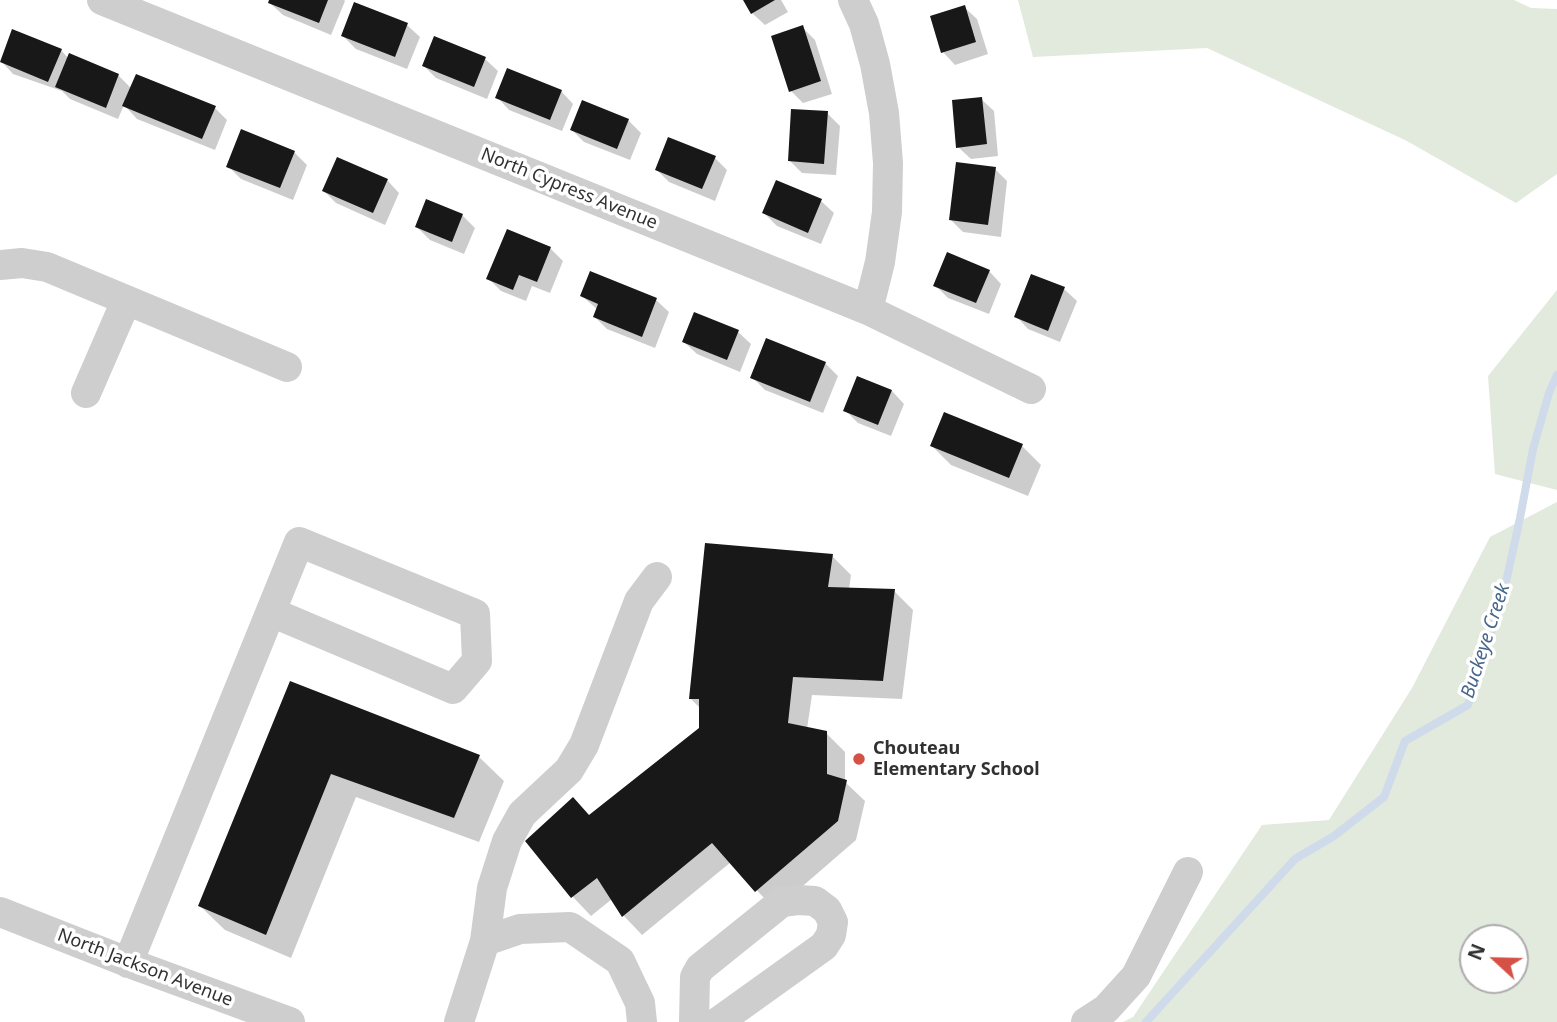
<!DOCTYPE html>
<style>
body{margin:0}
#map{position:relative;width:1557px;height:1022px;overflow:hidden;background:#fff;font-family:"Noto Sans",sans-serif}
canvas{display:block}
.north{position:absolute;left:1459px;top:924px;width:70px;height:70px;box-sizing:border-box;background:#fff;border:2px solid #adadad;border-radius:50%;rotate:292deg;font-size:19px;font-weight:700;line-height:28px;text-align:center;color:#313131}
.north::after{content:'';display:block;margin:auto;width:24px;height:32px;background:#d55146;clip-path:polygon(50% 0,100% 100%,50% 72%,0 100%)}
</style>
<div id="map">
<canvas width="1557" height="1022"></canvas>
<div class="north">N</div>
</div>
<script>
const c = document.querySelector('canvas').getContext('2d');
c.lineJoin = 'round';
function fill(path, color) {
  c.fillStyle = color;
  c.fill(path, 'evenodd');
}
function shape(rows) {
  const path = new Path2D();
  for (const r of rows) {
    path.moveTo(r[0], r[1]);
    for (let i = 2; i < r.length; i += 2) path.lineTo(r[i], r[i + 1]);
  }
  return path;
}
function stroke(path, color, width, dash) {
  c.strokeStyle = color;
  c.lineWidth = width;
  c.lineCap = dash ? 'butt' : 'round';
  c.setLineDash(dash || []);
  c.stroke(path);
}
function write(font, color, halo, rows, align = 'center') {
  c.font = font + ' "Noto Sans",sans-serif';
  c.lineWidth = 7;
  c.setLineDash([]);
  c.textBaseline = 'middle';
  c.strokeStyle = halo;
  c.fillStyle = color;
  for (const [text, x, y, turn = 0] of rows) {
    c.save();
    c.translate(x, y);
    c.rotate((+turn || 0) * Math.PI / 180);
    c.textAlign = isNaN(turn) ? turn : align;
    if (halo) c.strokeText(text, 0, 0);
    c.fillText(text, 0, 0);
    c.restore();
  }
}
const green = shape([
 [1018,0,1514,0,1531,8,1557,9,1557,174,1516,203,1407,141,1207,48,1033,57],
 [1557,290,1557,490,1495,474,1488,376],
 [1557,502,1557,1022,1123,1022,1133,1017,1262,825,1329,820,1412,688,1490,537],
 [1473,938,1515,938,1515,980,1473,980]
]);
const shadow = shape([
 [271,0,344,0,345,1,331,35,283,15,270,3],
 [745,0,781,0,788,12,765,25,752,13],
 [964,7,977,19,988,54,955,65,943,52],
 [407,25,420,37,407,69,356,49,343,36],
 [802,27,815,40,832,94,803,103,791,91],
 [61,50,68,58,118,75,132,89,215,108,227,120,215,150,137,119,124,105,118,119,70,99,62,91,13,74,1,61],
 [485,59,498,71,487,99,436,78,424,66],
 [561,91,573,104,562,131,509,110,497,97],
 [981,99,994,111,998,156,971,159,958,147],
 [583,102,628,120,641,133,630,160,584,142,572,130],
 [827,113,840,126,836,175,802,173,790,161],
 [294,152,307,165,293,200,241,179,228,166],
 [715,158,727,170,715,201,669,182,657,170],
 [995,169,1007,181,1001,237,963,232,951,220],
 [387,180,399,193,385,225,336,203,324,191],
 [777,182,821,201,834,213,821,244,777,226,764,213],
 [462,215,475,228,464,254,430,240,417,227],
 [550,248,563,261,550,293,532,286,526,301,501,291,488,278],
 [989,271,1001,284,989,314,948,298,935,285],
 [591,273,656,300,669,312,655,348,607,329,595,317,598,310,582,296],
 [1064,289,1077,301,1060,342,1028,329,1016,316],
 [695,314,738,332,751,344,740,372,697,354,684,342],
 [825,363,838,376,823,413,765,390,752,377],
 [858,378,892,391,904,404,891,436,858,423,845,410],
 [932,446,1022,446,1041,465,1028,496,951,465],
 [832,556,851,575,849,589,894,591,913,610,902,699,812,695,807,729,826,733,845,752,845,782,865,801,856,840,775,910,731,862,642,935,624,916,612,899,591,916,573,897,527,841,590,817,701,729,701,709,691,699],
 [291,684,479,757,504,781,479,842,356,797,291,958,225,930,200,906]
]);
const stream = shape([
 [1146,1022,1295,859,1334,836,1384,797,1405,741,1468,705,1503,596,1520,518,1533,449,1549,393,1557,375]
]);
const building = shape([
 [269,0,328,0,319,23,268,3],
 [743,0,775,0,751,14],
 [354,2,408,23,395,57,341,36],
 [965,5,976,42,941,53,930,16],
 [803,25,821,81,789,92,771,36],
 [12,29,62,49,48,82,0,62],
 [434,36,486,57,474,87,422,66],
 [69,53,119,74,106,108,55,87],
 [507,68,562,90,550,120,495,98],
 [136,74,216,106,202,139,122,106],
 [982,97,987,144,956,148,952,100],
 [582,100,629,119,617,149,570,130],
 [791,109,828,111,824,164,788,161],
 [241,129,295,151,280,188,226,167],
 [668,137,716,156,702,189,655,170],
 [337,157,388,179,373,213,322,191],
 [956,162,996,167,988,225,949,220],
 [776,180,822,199,808,233,762,213],
 [426,199,463,214,452,242,415,227],
 [507,229,551,247,537,282,519,275,513,290,486,279],
 [947,252,990,270,976,303,933,286],
 [590,271,657,298,642,337,593,317,598,304,580,296],
 [1031,274,1065,287,1048,331,1014,317],
 [694,312,739,330,727,360,682,342],
 [766,338,826,362,810,402,750,378],
 [857,376,892,390,878,425,843,411],
 [944,412,1023,444,1009,478,930,446],
 [705,543,833,554,828,587,895,589,883,681,793,677,788,723,827,731,827,774,847,780,838,821,755,892,712,843,622,917,597,878,571,898,525,841,573,797,589,815,699,728,699,699,689,699],
 [290,681,480,755,454,818,331,774,266,935,198,906]
]);
const minor = shape([
 [102,0,868,310,1031,389],
 [853,0,864,24,875,64,884,113,888,163,887,212,880,262,868,310],
 [0,265,22,263,47,267,287,367],
 [86,393,126,301],
 [0,912,140,967,290,1022],
 [485,941,492,888,507,841,522,814,569,770,584,745,639,601,657,577],
 [128,963,299,542,475,614,477,661,453,689,271,612],
 [459,1022,485,941,520,929,570,927,620,961,640,1003,642,1022],
 [694,1022,695,977,700,968,782,902,798,900,815,901,827,910,833,922,831,935,824,946,718,1022],
 [1086,1022,1106,1009,1136,976,1188,872]
]);
const markers = [
 [859,759,7,"#d55146"]
];
const streetNames = [
 ["North Cypress Avenue",569,189,22],
 ["North Jackson Avenue",145,968,21]
];
const poiNames = [
 ["Chouteau",873,749],
 ["Elementary School",873,770]
];
const waterNames = [
 ["Buckeye Creek",1486,641,-72]
];
fill(green, '#e2e9dd');
fill(shadow, '#0003');
stroke(stream, '#cfdbea', 8);
fill(building, '#181818');
stroke(minor, '#cecece', 30);
for (const [x, y, r, color] of markers) {
  const dot = new Path2D();
  dot.arc(x, y, r, 0, 2 * Math.PI);
  c.fillStyle = color;
  c.fill(dot);
  stroke(dot, '#fff', 2.5);
}
write('18px', '#313131', '#fff', streetNames);
write('bold 18px', '#313131', '#fff', poiNames, 'left');
write('italic 19px', '#46668c', '#fff', waterNames);
</script>
